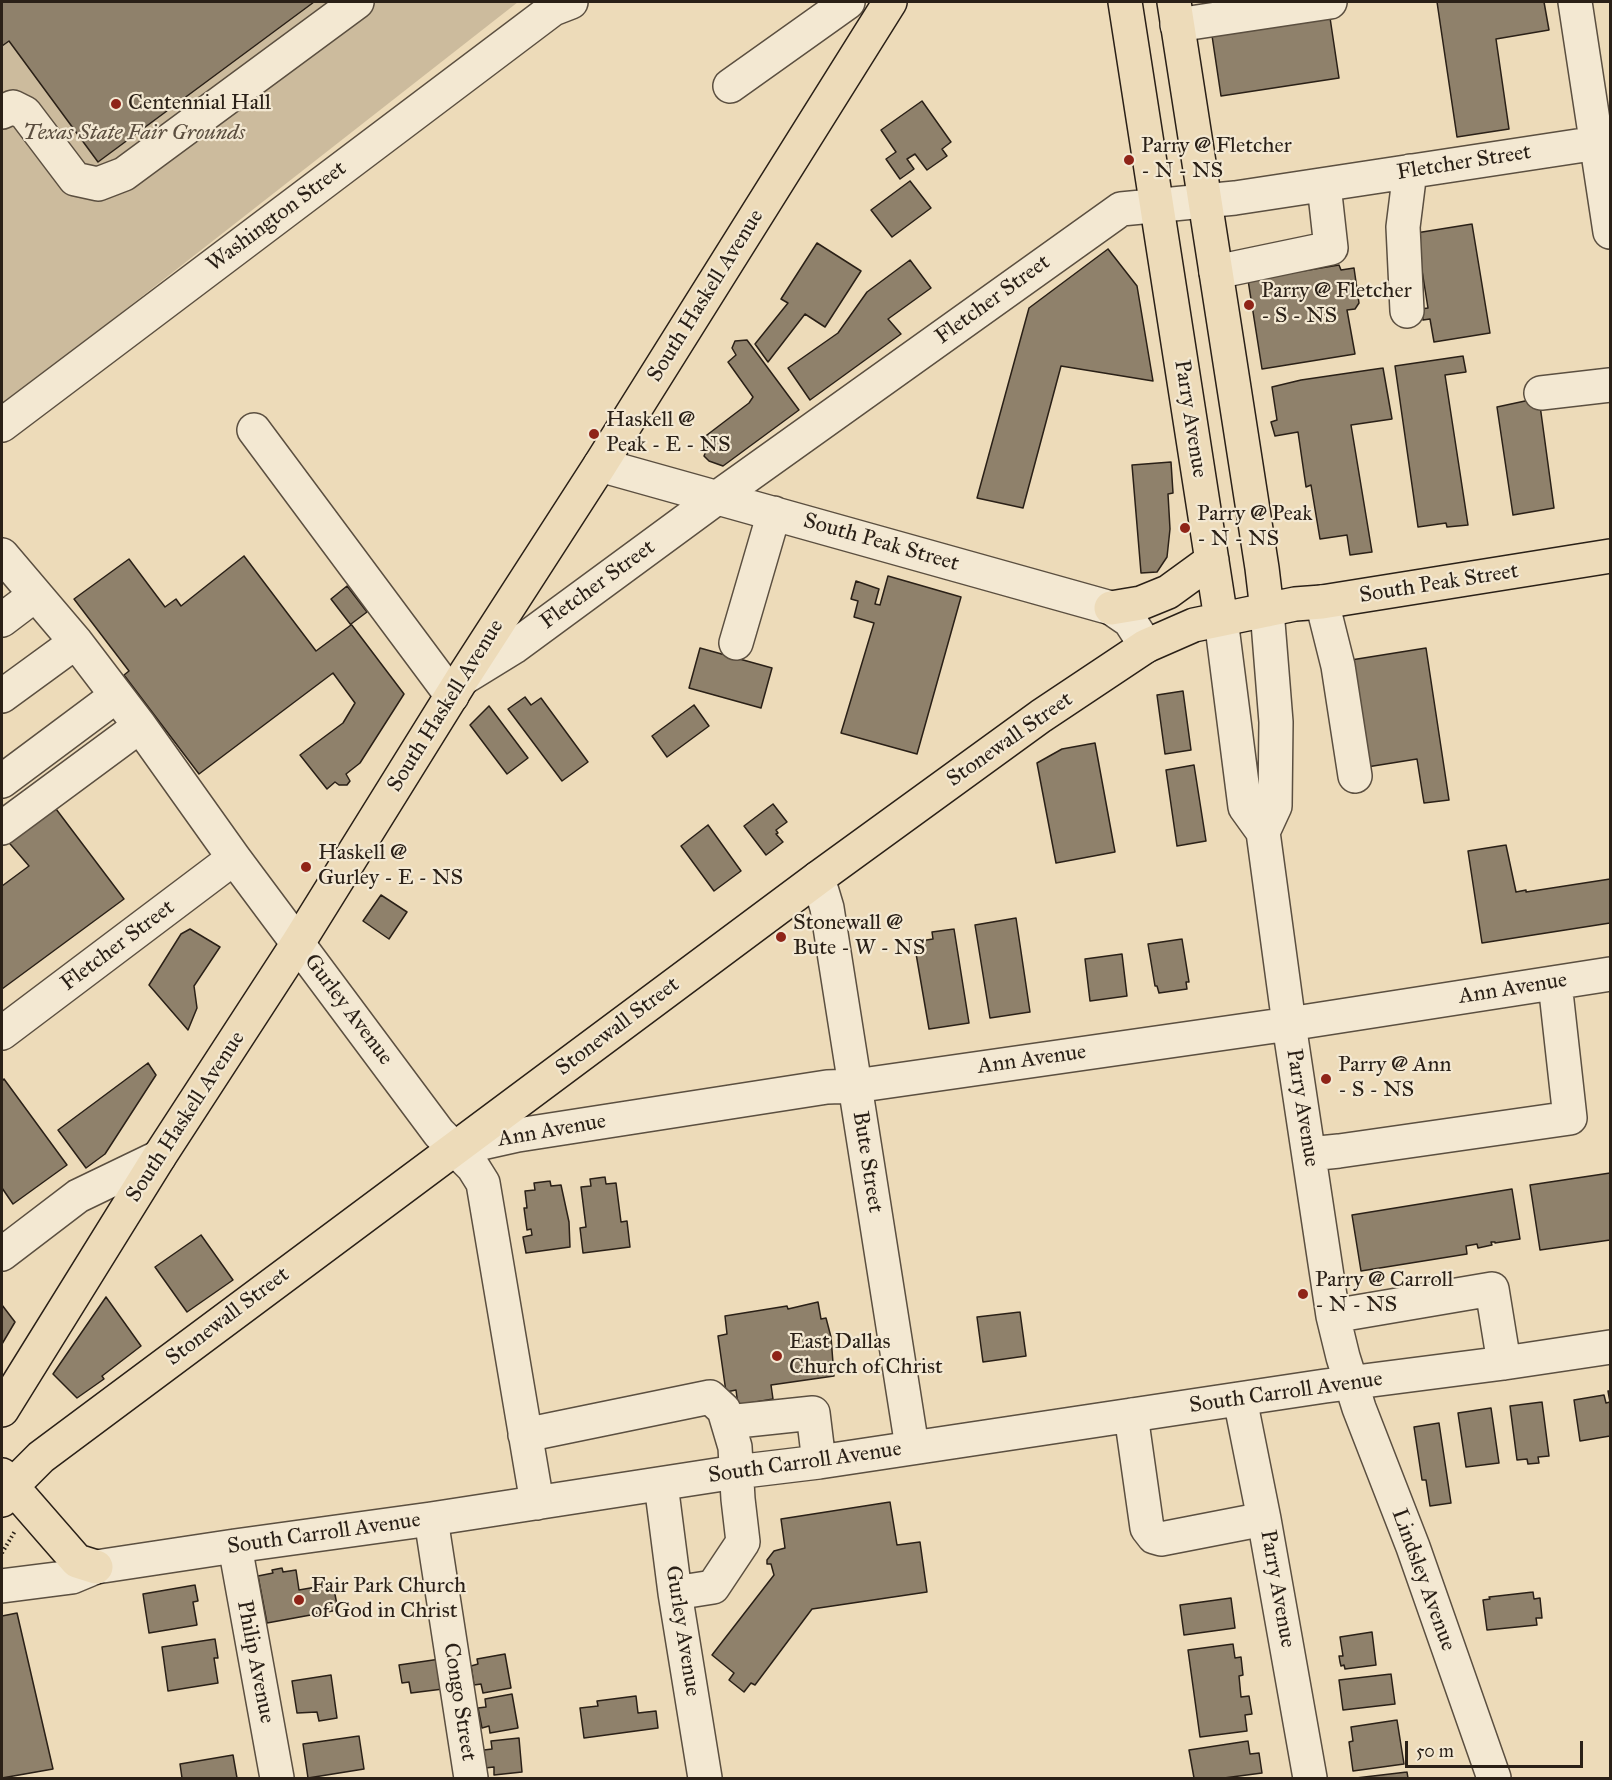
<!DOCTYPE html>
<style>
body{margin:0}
#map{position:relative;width:1612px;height:1780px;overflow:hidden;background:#eddbb9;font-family:"IM FELL Great Primer",serif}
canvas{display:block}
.frame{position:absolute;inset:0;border:3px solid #2a2017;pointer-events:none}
.scale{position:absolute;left:1405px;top:1741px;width:178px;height:27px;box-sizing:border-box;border:3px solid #2a2017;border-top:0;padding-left:8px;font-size:18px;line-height:21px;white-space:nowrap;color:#2a2017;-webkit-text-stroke:4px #f3e8d2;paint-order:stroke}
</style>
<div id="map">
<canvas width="1612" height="1780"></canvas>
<div class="frame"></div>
<div class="scale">50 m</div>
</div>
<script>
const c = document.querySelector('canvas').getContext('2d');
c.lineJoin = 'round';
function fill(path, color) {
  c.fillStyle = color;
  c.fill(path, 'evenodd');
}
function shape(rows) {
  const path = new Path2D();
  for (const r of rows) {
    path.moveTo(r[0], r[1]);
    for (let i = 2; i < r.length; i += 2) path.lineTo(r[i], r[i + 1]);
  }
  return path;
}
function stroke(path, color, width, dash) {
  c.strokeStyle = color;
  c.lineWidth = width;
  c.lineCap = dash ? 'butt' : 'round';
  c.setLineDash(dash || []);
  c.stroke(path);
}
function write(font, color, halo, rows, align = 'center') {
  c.font = font + ' "IM FELL Great Primer",serif';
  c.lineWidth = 4.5;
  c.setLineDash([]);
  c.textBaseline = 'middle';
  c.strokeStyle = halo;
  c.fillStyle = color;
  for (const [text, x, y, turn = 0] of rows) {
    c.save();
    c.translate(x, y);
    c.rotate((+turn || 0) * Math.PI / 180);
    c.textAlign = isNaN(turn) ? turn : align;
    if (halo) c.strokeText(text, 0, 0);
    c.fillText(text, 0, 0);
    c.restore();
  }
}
const green = shape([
 [2,2,518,2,2,406]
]);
const building = shape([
 [2,2,314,2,98,162,9,41,2,46,2,2],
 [1437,2,1544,2,1549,30,1496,39,1509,129,1457,137,1437,2],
 [1329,11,1339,78,1221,96,1211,29,1329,11],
 [922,101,951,142,942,149,947,156,927,170,915,154,907,159,914,169,900,179,886,159,896,152,881,130,922,101],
 [910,181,931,208,892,237,871,210,910,181],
 [1472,224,1490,333,1434,342,1430,319,1423,320,1421,309,1428,308,1416,233,1472,224],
 [817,243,861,271,825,327,805,314,768,362,755,344,788,303,781,299,817,243],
 [1108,249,1137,286,1153,381,1061,366,1023,508,977,498,1029,308,1108,249],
 [910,260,931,288,888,319,901,334,810,400,788,368,838,333,867,292,910,260],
 [1339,265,1341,270,1354,268,1359,303,1355,309,1347,310,1355,354,1262,369,1248,280,1339,265],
 [747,340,799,410,723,466,709,461,704,456,708,446,703,438,749,403,753,397,728,362,736,355,732,348,735,341,747,340],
 [1463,356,1466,372,1445,375,1468,525,1447,527,1446,523,1418,527,1395,366,1463,356],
 [1383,368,1392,419,1351,425,1372,552,1350,555,1347,535,1320,539,1311,485,1306,487,1298,432,1275,436,1271,422,1277,420,1272,387,1301,380,1383,368],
 [1539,398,1554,508,1513,515,1497,407,1539,398],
 [1171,462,1173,493,1168,494,1170,529,1167,557,1157,572,1141,573,1132,465,1171,462],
 [244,556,316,651,351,625,331,599,347,586,367,612,351,624,404,694,360,763,346,774,350,781,347,785,339,785,335,782,327,789,300,755,343,723,355,703,333,673,199,774,124,675,129,671,74,599,129,559,165,607,176,599,181,606,244,556],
 [888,576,961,597,917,754,841,733,874,623,854,617,858,601,851,599,856,581,879,589,875,604,880,605,888,576],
 [700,648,772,668,761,708,689,688,700,648],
 [1426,648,1449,800,1424,803,1417,759,1367,767,1351,660,1426,648],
 [1183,691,1191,750,1165,754,1157,695,1183,691],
 [525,697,531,705,541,698,588,762,562,781,508,709,525,697],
 [694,705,709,726,667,757,652,736,694,705],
 [489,706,528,758,507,774,470,725,489,706],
 [1095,743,1115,852,1056,863,1037,763,1062,749,1095,743],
 [1194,765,1206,841,1177,846,1166,770,1194,765],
 [50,801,124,899,2,989,2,886,29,866,5,838,50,801],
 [773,804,787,822,776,830,778,833,776,834,783,842,766,855,744,826,773,804],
 [708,825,741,871,714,891,681,846,708,825],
 [1506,845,1516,892,1526,890,1526,892,1610,879,1610,923,1482,943,1468,851,1506,845],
 [381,895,407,912,389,939,363,921,381,895],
 [1016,918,1030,1012,990,1018,975,925,1016,918],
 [190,929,220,947,194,986,197,1008,188,1030,149,985,181,934,190,929],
 [954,929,969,1023,929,1029,914,942,933,939,932,932,954,929],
 [1182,939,1189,982,1186,982,1187,989,1159,993,1157,986,1155,986,1148,944,1182,939],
 [1122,954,1127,996,1090,1001,1085,959,1122,954],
 [148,1063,156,1075,105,1154,86,1168,58,1130,148,1063],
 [4,1079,67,1165,13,1204,2,1188,2,1081,4,1079],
 [1610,1173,1610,1240,1540,1250,1530,1185,1610,1173],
 [605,1177,606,1184,616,1183,621,1222,627,1221,630,1247,583,1253,580,1228,586,1227,581,1187,591,1186,590,1179,605,1177],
 [550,1181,551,1186,561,1185,569,1222,570,1247,526,1253,523,1237,532,1235,531,1229,527,1230,524,1208,527,1208,525,1191,535,1190,534,1183,550,1181],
 [1512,1189,1520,1239,1495,1243,1495,1242,1491,1242,1492,1245,1478,1248,1477,1244,1466,1246,1467,1254,1361,1271,1352,1215,1512,1189],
 [201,1235,233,1280,187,1312,155,1267,201,1235],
 [106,1297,141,1346,102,1376,104,1379,77,1398,53,1374,106,1297],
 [818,1302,821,1319,826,1318,831,1337,834,1376,771,1385,773,1399,738,1405,736,1390,726,1392,718,1336,727,1334,725,1316,787,1306,788,1309,818,1302],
 [2,1305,15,1322,2,1344,2,1305],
 [1020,1312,1026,1356,983,1362,977,1317,1020,1312],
 [1608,1391,1610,1391,1610,1436,1580,1441,1574,1400,1604,1395,1606,1403,1610,1402,1608,1391],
 [1542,1402,1549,1456,1538,1457,1539,1463,1528,1464,1527,1459,1517,1460,1510,1406,1542,1402],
 [1491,1408,1499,1463,1466,1467,1458,1413,1491,1408],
 [1439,1423,1451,1503,1430,1506,1426,1480,1422,1480,1414,1427,1439,1423],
 [890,1502,897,1545,920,1542,927,1592,812,1609,755,1685,751,1683,744,1692,729,1680,734,1673,712,1655,774,1575,771,1564,767,1564,767,1560,774,1551,785,1548,781,1519,890,1502],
 [282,1568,283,1572,296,1570,299,1590,333,1584,338,1610,267,1623,258,1576,273,1573,272,1570,282,1568],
 [195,1585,198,1601,193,1602,197,1625,149,1633,143,1594,195,1585],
 [1533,1592,1534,1599,1540,1598,1542,1618,1536,1618,1537,1625,1487,1630,1483,1600,1490,1599,1489,1597,1533,1592],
 [1231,1598,1235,1628,1184,1635,1180,1605,1231,1598],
 [17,1613,53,1769,2,1778,2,1616,17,1613],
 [1372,1632,1376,1665,1345,1669,1344,1665,1341,1666,1340,1662,1339,1656,1343,1656,1340,1637,1372,1632],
 [215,1639,218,1658,214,1658,218,1683,168,1691,162,1647,215,1639],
 [1233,1644,1235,1658,1241,1657,1243,1675,1239,1676,1241,1697,1249,1696,1252,1714,1245,1715,1247,1731,1200,1737,1188,1650,1233,1644],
 [505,1654,511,1688,483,1693,481,1684,474,1685,471,1666,478,1664,477,1659,505,1654],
 [440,1659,443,1689,411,1693,409,1682,402,1683,399,1665,440,1659],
 [1391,1674,1395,1704,1343,1710,1339,1680,1391,1674],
 [331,1675,337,1718,319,1721,317,1712,297,1713,292,1681,331,1675],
 [512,1694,518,1728,490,1733,489,1726,482,1728,478,1708,486,1707,485,1699,512,1694],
 [636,1696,638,1713,656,1711,658,1728,584,1738,580,1708,598,1706,597,1701,636,1696],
 [1397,1720,1404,1764,1353,1771,1349,1742,1353,1741,1351,1727,1397,1720],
 [359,1736,364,1769,308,1778,303,1744,359,1736],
 [519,1738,522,1772,494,1775,494,1767,485,1768,484,1750,492,1749,491,1741,519,1738],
 [1248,1741,1250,1754,1259,1753,1262,1773,1224,1778,1194,1778,1189,1750,1248,1741],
 [233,1755,237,1778,182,1778,180,1764,233,1755],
 [1407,1772,1408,1778,1356,1778,1407,1772]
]);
const path = shape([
 [2,1553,15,1531]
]);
const minor = shape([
 [1575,2,1610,232],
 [1177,25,1330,2],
 [730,86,848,2],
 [2,112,13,107,25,113,75,179,98,184,124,174,357,2],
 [1216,272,1331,248,1324,185],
 [1407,311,1403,227,1410,171],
 [1541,393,1610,385],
 [2,425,553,9,571,2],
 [254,430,452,696],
 [600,465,1111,608,1130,621,1146,646],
 [2,555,76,642,140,726,234,858,439,1133,473,1167,483,1183,537,1503],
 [1322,602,1338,666,1355,776],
 [1221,619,1245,807,1263,832,1289,1024,1333,1316,1343,1357,1359,1408,1413,1547,1494,1778],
 [2,620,35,595],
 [736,643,774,513],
 [462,679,514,647,718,497,1121,209,1235,198,1610,141],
 [2,696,76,642],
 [2,781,116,696],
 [2,828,140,726],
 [1263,832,1275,806,1276,722,1267,610],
 [818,878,827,908,912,1447],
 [2,1033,234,858],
 [455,1149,518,1135,827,1087,855,1086,1289,1024,1610,974],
 [1309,1154,1339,1151,1570,1118,1555,983],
 [2,1254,78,1196,159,1157],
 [1333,1316,1492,1289,1504,1363],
 [1240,1399,1264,1519,1310,1778],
 [1131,1415,1147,1528,1154,1537,1161,1539,1264,1519],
 [728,1422,813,1413,819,1462],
 [525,1435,710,1397,724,1410,735,1447,738,1499,743,1542,713,1587,675,1593],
 [661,1484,675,1593,705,1778],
 [431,1519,471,1778],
 [235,1546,277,1778],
 [2,1586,72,1577,96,1567,235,1546,431,1519,736,1472,819,1462,1325,1386,1504,1363,1610,1347]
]);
const major = shape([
 [1125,2,1221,619],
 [1174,2,1262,568,1267,610],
 [1111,608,1141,603,1168,592,1212,560],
 [2,1410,159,1157,298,943,462,679,600,465,890,2],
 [2,1475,77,1561,96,1567],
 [2,1500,12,1486,41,1457,818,878,1041,716,1146,646,1194,625,1295,604,1322,602,1610,556]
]);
const markers = [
 [116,104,6,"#8f2418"],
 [1129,160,6,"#8f2418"],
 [1249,305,6,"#8f2418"],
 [594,434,6,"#8f2418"],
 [1185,528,6,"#8f2418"],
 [306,867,6,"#8f2418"],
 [781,937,6,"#8f2418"],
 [1326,1079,6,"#8f2418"],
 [1303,1294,6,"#8f2418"],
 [777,1356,6,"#8f2418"],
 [299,1600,6,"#8f2418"]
];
const poiNames = [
 ["Centennial Hall",128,104],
 ["Parry @ Fletcher",1141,147],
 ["- N - NS",1141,172],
 ["Parry @ Fletcher",1261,292],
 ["- S - NS",1261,317],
 ["Haskell @",606,421],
 ["Peak - E - NS",606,446],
 ["Parry @ Peak",1197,515],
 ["- N - NS",1197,540],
 ["Haskell @",318,854],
 ["Gurley - E - NS",318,879],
 ["Stonewall @",793,924],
 ["Bute - W - NS",793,949],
 ["Parry @ Ann",1338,1066],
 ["- S - NS",1338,1091],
 ["Parry @ Carroll",1315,1281],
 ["- N - NS",1315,1306],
 ["East Dallas",789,1343],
 ["Church of Christ",789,1368],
 ["Fair Park Church",311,1587],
 ["of God in Christ",311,1612]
];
const parkNames = [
 ["Texas State Fair Grounds",134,134]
];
const streetNames = [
 ["Fletcher Street",1464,163,-9],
 ["Washington Street",277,217,-37],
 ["South Haskell Avenue",706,296,-58],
 ["Fletcher Street",993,300,-36],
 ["Parry Avenue",1190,419,81],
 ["South Peak Street",881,543,16],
 ["South Peak Street",1439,584,-9],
 ["Fletcher Street",598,585,-36],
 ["South Haskell Avenue",446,706,-58],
 ["Stonewall Street",1010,740,-35],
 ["Fletcher Street",118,946,-37],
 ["Ann Avenue",1513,989,-9],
 ["Gurley Avenue",348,1010,53],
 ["Stonewall Street",618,1027,-37],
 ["Ann Avenue",1032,1060,-8],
 ["Parry Avenue",1302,1108,81],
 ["South Haskell Avenue",186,1117,-57],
 ["Ann Avenue",552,1131,-10],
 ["Bute Street",867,1162,81],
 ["Stonewall Street",228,1317,-37],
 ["South Carroll Avenue",1286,1393,-8],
 ["South Carroll Avenue",805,1463,-8],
 ["South Carroll Avenue",324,1534,-8],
 ["Lindsley Avenue",1423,1580,70],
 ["Parry Avenue",1277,1589,80],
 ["Gurley Avenue",682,1631,81],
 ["Philip Avenue",255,1662,79],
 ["Congo Street",459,1702,81]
];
fill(green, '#ccbb9d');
fill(building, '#8f816b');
stroke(building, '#2a2017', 1.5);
stroke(minor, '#5b4f40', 36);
stroke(major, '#2a2017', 36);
stroke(path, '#2a2017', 4, [1.5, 3]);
stroke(minor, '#f3e8d2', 33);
stroke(major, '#eddbb9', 33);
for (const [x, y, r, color] of markers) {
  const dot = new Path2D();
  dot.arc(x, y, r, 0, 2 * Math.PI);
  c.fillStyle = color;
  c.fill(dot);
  stroke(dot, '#f3e8d2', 2);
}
write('22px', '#2a2017', '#f3e8d2', poiNames, 'left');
write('italic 22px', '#5b4e3f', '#f3e8d2', parkNames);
write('22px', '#2a2017', '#f3e8d2', streetNames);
</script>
